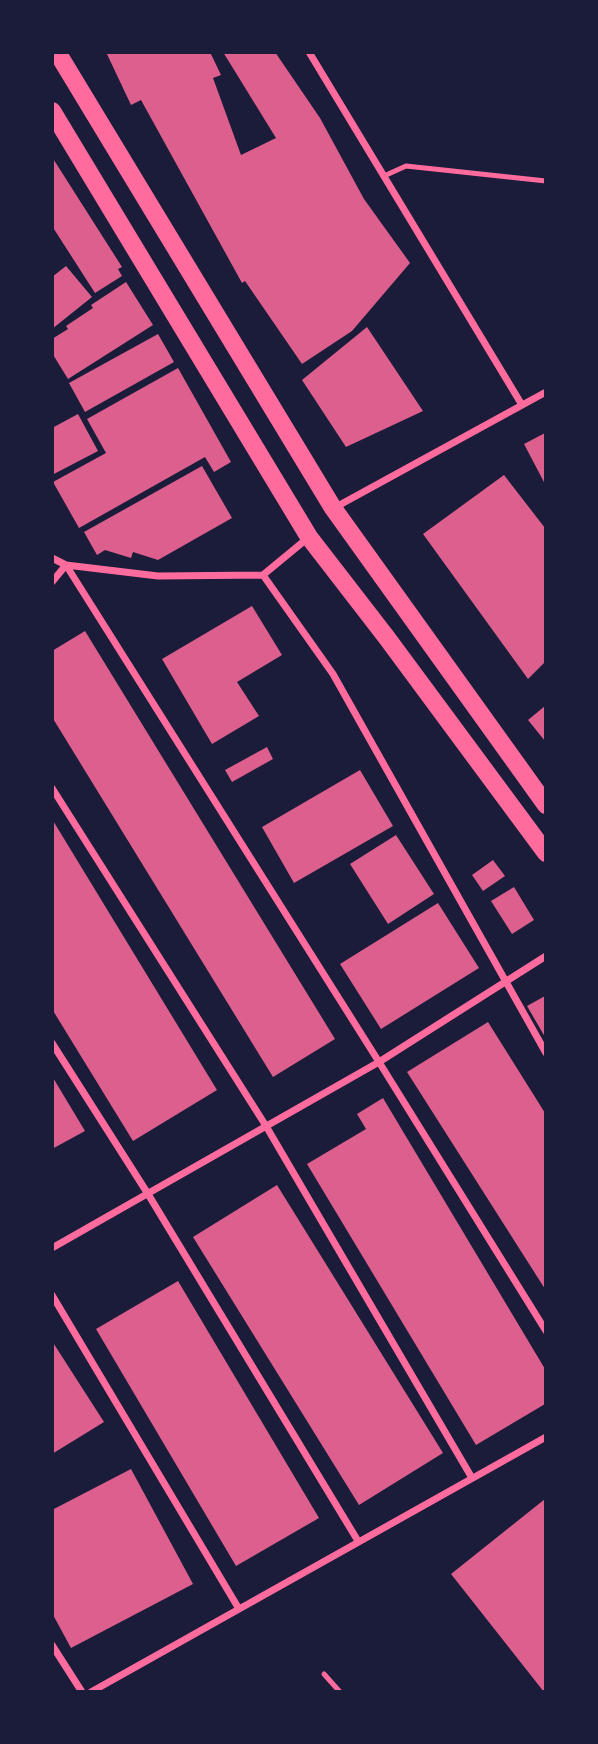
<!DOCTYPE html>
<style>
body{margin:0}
#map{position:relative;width:598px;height:1744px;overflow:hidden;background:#1b1b3a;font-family:Mulish,sans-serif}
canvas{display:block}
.frame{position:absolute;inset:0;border:54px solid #1b1b3a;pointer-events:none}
</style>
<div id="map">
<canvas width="598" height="1744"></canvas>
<div class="frame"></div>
</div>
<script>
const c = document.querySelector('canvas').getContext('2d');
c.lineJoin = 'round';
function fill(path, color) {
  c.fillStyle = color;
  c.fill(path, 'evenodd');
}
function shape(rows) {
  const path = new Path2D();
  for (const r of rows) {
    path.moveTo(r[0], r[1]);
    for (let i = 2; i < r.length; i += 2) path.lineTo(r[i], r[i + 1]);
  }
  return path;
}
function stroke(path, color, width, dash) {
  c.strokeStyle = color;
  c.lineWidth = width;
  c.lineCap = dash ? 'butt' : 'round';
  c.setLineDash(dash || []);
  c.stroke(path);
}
const building = shape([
 [106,52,210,52,221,75,213,78,241,155,276,138,223,52,275,52,320,118,364,199,410,263,352,331,302,364,245,281,242,283,141,100,131,105],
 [52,157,122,267,118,269,122,276,95,293,52,226],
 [66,266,92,297,52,329,52,277],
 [126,282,153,325,68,379,52,353,52,339,68,329,66,326,93,308,91,305],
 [367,327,423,411,346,447,302,380],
 [158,334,174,362,85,412,69,383],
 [178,368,231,462,214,472,205,457,79,528,53,482,106,453,87,419],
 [78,414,98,451,52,475,52,428],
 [545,433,545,484,524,444],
 [202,466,232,518,158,560,133,552,131,558,105,550,97,555,84,532],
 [504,475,545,528,545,662,528,679,423,534],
 [252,606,282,655,237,682,259,716,212,744,162,659],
 [85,631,335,1039,273,1077,52,717,52,651],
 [545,706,545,741,528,720],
 [267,747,273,759,232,782,225,770],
 [360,770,393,826,294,883,262,827],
 [52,819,217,1090,133,1141,52,1009],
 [396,835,434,894,388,924,350,864],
 [493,860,505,876,483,891,472,875],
 [514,887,534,920,512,934,491,901],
 [438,903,479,968,381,1029,340,964],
 [545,996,545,1037,527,1006],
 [488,1022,545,1113,545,1289,407,1072],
 [52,1076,85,1131,52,1149],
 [383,1098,545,1369,545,1404,476,1445,307,1164,366,1129,357,1114],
 [277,1185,443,1453,359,1505,193,1237],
 [178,1281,319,1518,236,1566,96,1329],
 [52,1341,104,1422,52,1454],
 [131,1469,193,1584,71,1648,52,1613,52,1510],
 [545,1499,545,1692,544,1692,451,1574]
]);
const service = shape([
 [384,176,406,166,546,181],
 [324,1674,340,1692]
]);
const minor = shape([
 [309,52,522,405],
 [334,508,546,392],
 [52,558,66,565,158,576,263,575,309,537],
 [66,565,379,1062,546,1331],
 [263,575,333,674,546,1053],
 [52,582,66,565],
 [52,788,266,1126,472,1478],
 [52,1043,148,1194,358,1541],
 [52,1248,379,1062,546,956],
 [52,1295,239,1609],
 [52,1645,82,1692],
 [91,1692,546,1437]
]);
const primary = shape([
 [57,52,333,508,546,805],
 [52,111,309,537,387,638,546,853]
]);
fill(building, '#dd5f8e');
stroke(service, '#ff6b9d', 5);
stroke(minor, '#ff6b9d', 7);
stroke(primary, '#ff6b9d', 18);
</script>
